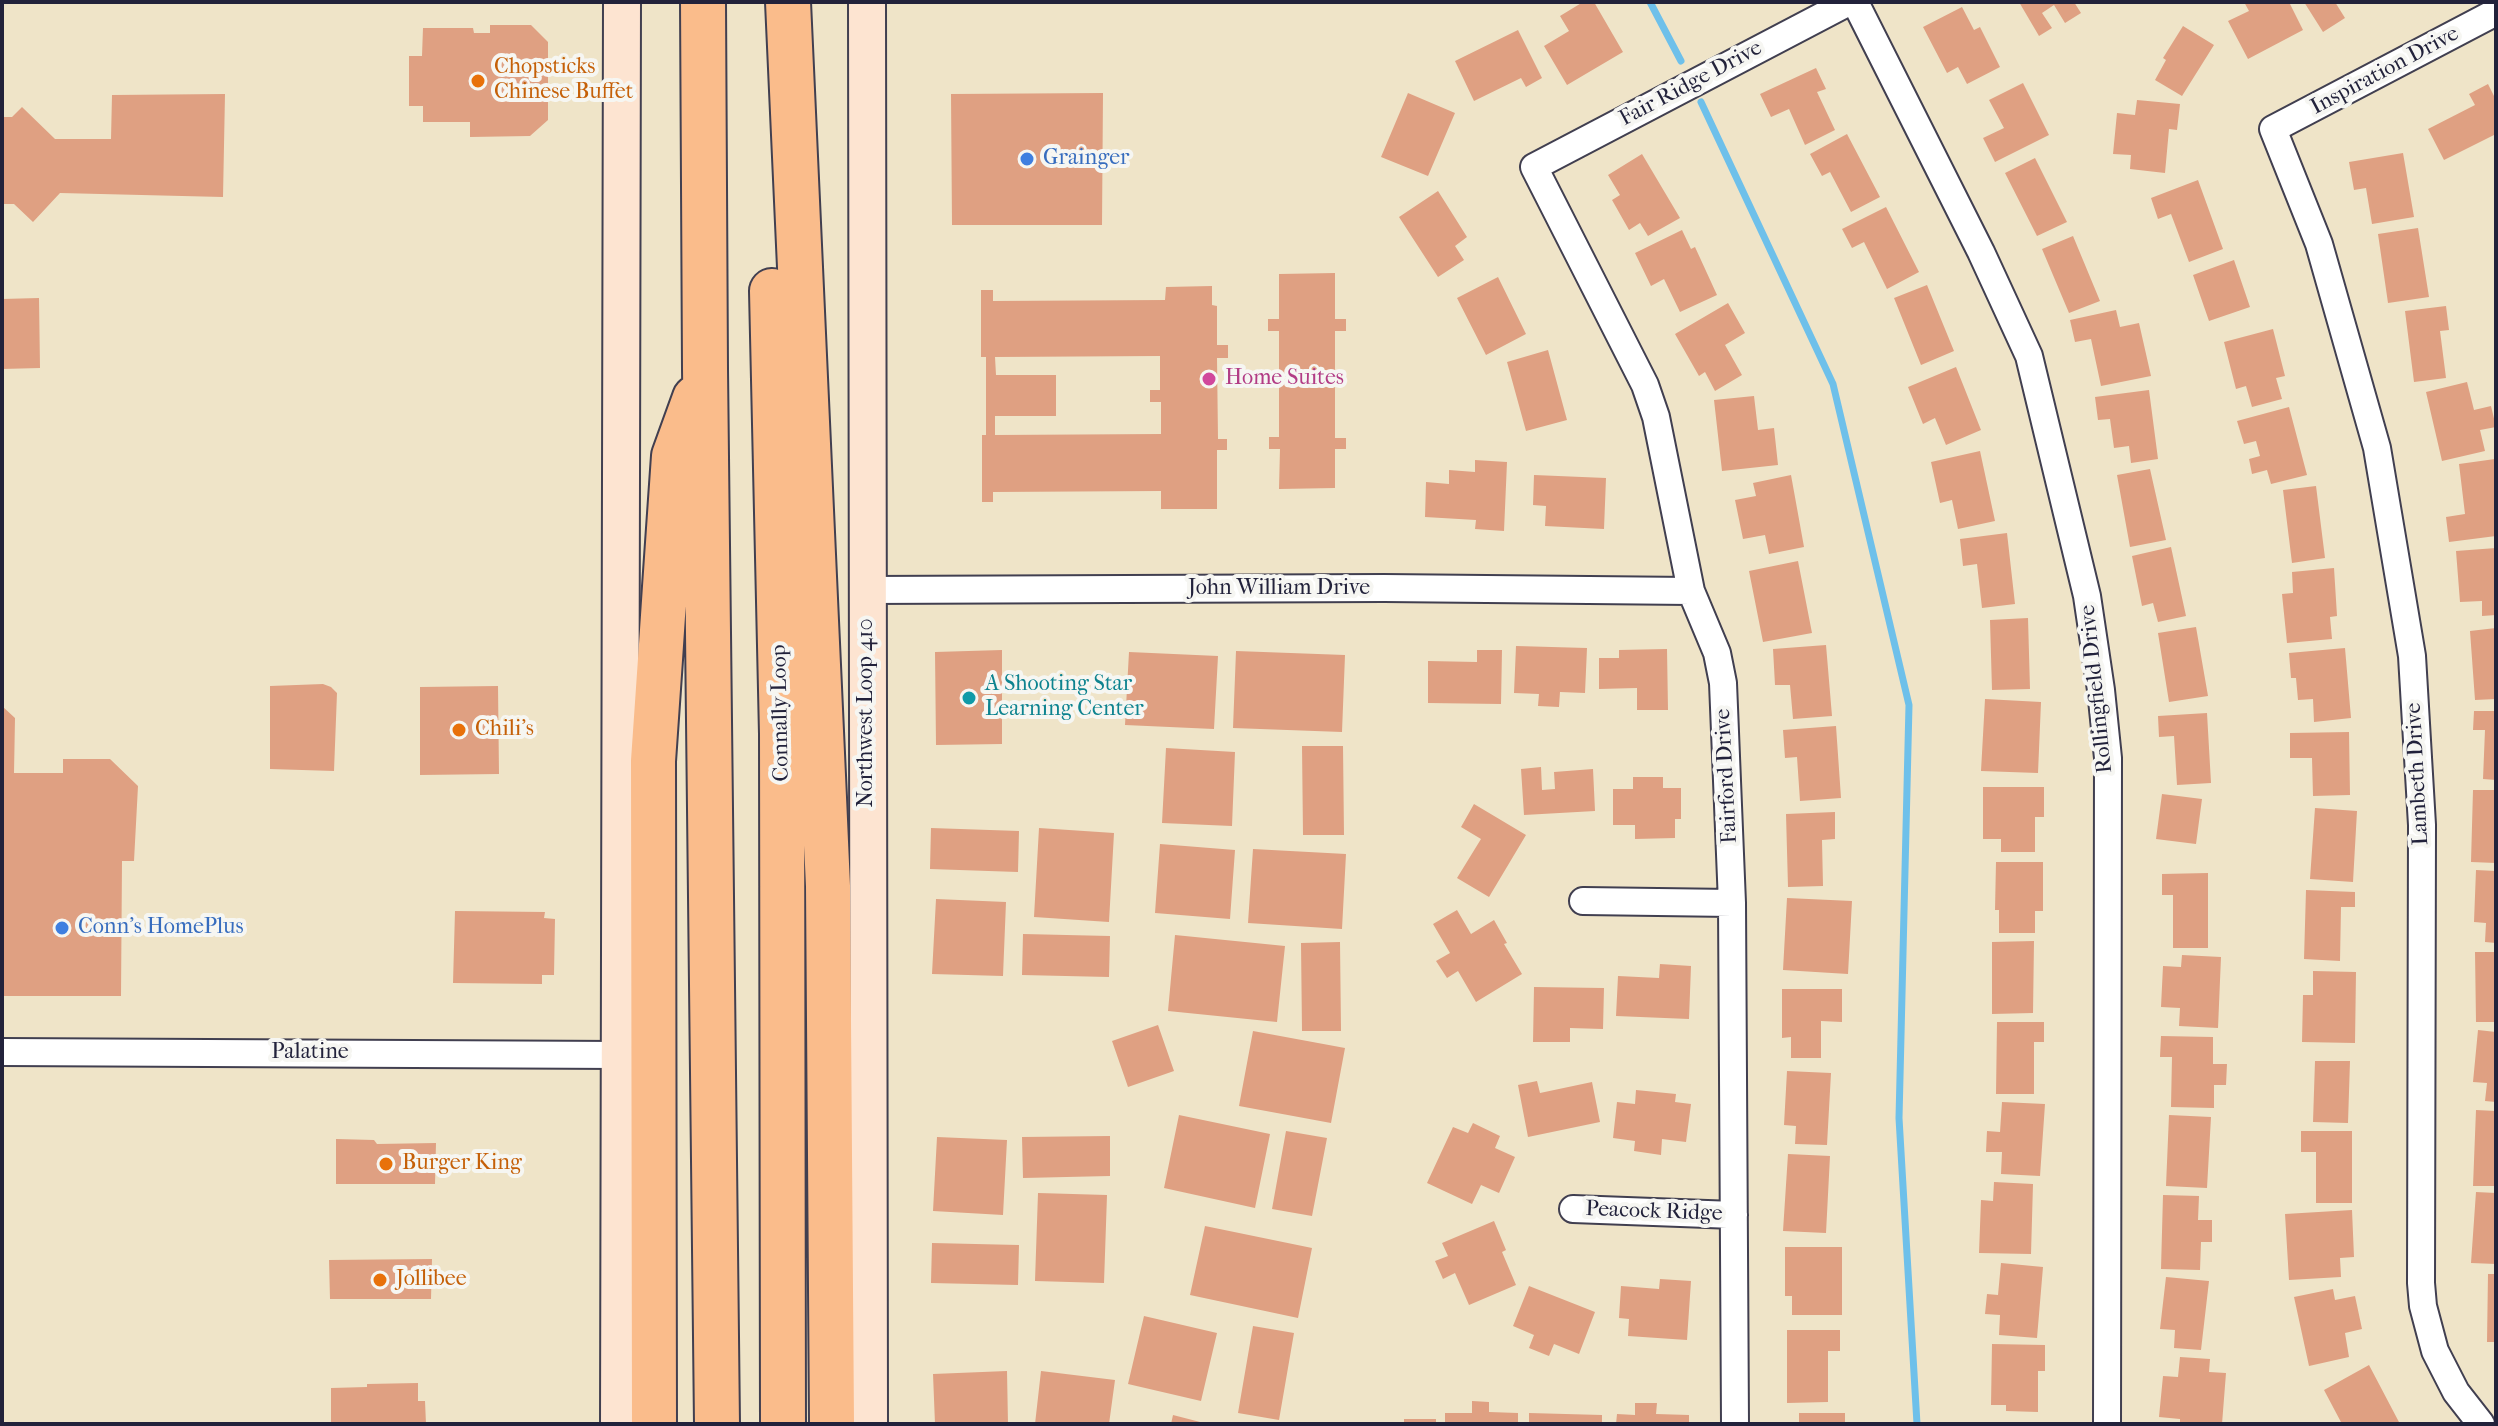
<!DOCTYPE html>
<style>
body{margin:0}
#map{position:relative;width:2498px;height:1426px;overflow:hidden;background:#efe4c8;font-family:"IM FELL French Canon",serif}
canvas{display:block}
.frame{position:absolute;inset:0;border:4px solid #22223b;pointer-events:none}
</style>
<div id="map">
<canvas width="2498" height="1426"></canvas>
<div class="frame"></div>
</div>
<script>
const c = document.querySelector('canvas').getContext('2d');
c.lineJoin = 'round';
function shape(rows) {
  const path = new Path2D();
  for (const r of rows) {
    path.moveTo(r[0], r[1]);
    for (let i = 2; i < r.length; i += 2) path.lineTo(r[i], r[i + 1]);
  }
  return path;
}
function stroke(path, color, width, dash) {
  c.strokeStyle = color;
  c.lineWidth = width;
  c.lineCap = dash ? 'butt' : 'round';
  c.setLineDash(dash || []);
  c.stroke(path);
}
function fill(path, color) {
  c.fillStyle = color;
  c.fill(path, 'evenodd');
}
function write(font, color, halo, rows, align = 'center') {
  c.font = font + ' "IM FELL French Canon",serif';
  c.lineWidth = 8;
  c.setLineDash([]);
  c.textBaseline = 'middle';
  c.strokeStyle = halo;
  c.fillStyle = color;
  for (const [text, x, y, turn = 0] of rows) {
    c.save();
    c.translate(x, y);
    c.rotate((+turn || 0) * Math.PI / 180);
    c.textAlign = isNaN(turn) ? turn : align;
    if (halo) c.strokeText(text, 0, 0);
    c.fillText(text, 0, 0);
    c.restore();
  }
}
const stream = shape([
 [1650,2,1681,61],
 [1701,102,1833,384,1909,705,1899,1118,1917,1424]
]);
const building = shape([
 [1583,2,1594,2,1623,52,1567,85,1544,46,1569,31,1560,16],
 [2019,2,2074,2,2081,13,2065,23,2054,5,2042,13,2052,28,2039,36],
 [2244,2,2289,2,2303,30,2248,59,2228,21,2249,11],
 [2304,2,2335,2,2345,18,2323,32],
 [1962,7,1974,30,1980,27,2000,67,1967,84,1958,67,1947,73,1923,27],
 [490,25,531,25,548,42,548,120,530,136,470,137,470,122,423,122,423,106,409,106,409,56,422,56,423,28,473,28,474,33,490,33],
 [2183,26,2214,45,2182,96,2155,80,2166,60,2163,58],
 [1518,30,1542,78,1526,87,1521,78,1474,101,1455,61],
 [1816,68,1826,89,1817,92,1835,130,1805,145,1789,109,1771,117,1760,94],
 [2023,83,2049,135,1995,162,1983,138,2004,128,1989,100],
 [2488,84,2496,100,2496,134,2444,160,2428,129,2475,105,2469,94],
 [1103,93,1102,225,952,225,951,94],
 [1408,93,1455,113,1428,176,1381,157],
 [225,94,223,197,60,193,33,222,14,204,2,204,2,117,12,117,22,107,55,139,111,139,112,95],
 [2137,100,2180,104,2177,130,2169,129,2165,173,2130,169,2131,155,2113,154,2117,113,2135,115],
 [1847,134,1880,197,1851,212,1830,172,1822,176,1810,154],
 [2403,153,2414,217,2372,224,2366,188,2354,190,2349,162],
 [1642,154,1680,218,1648,236,1640,223,1629,230,1612,200,1620,195,1608,175],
 [2035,158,2067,222,2037,236,2005,173],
 [2198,180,2223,249,2189,262,2171,214,2158,219,2151,198],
 [1438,191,1467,237,1455,246,1464,260,1438,277,1399,217],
 [1886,207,1919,272,1887,289,1864,242,1852,248,1842,229],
 [2418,228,2429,297,2388,303,2378,234],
 [1682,230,1691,249,1695,247,1717,295,1680,312,1664,279,1651,286,1635,253],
 [2073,236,2100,301,2069,313,2042,249],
 [2234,260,2250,307,2209,321,2193,275],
 [1335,273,1335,319,1346,319,1346,331,1335,331,1335,438,1346,438,1346,449,1335,449,1335,488,1279,489,1280,449,1269,449,1269,437,1279,437,1279,331,1268,331,1268,319,1279,319,1279,274],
 [1498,277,1526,334,1486,355,1457,298],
 [1927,285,1954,351,1921,365,1894,298],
 [1212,286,1212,305,1217,306,1217,345,1228,345,1228,358,1217,358,1218,439,1227,439,1227,450,1217,450,1217,509,1161,509,1161,491,993,492,993,502,982,502,982,435,986,435,986,357,981,357,981,290,993,290,993,301,1165,300,1166,287],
 [1160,356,1160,390,1150,390,1150,402,1161,402,1161,434,995,435,995,416,1056,416,1056,375,996,375,995,357],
 [39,298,40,368,2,369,2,299],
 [1728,303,1745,333,1725,345,1742,375,1715,391,1705,372,1699,376,1675,334],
 [2446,306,2449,330,2440,331,2446,378,2414,382,2405,311],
 [2116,310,2120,327,2139,323,2151,376,2101,386,2091,339,2075,342,2070,320],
 [2273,329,2285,376,2276,378,2282,399,2252,407,2246,386,2236,389,2224,342],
 [1548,350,1567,420,1526,431,1507,362],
 [1956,367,1981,430,1946,445,1935,418,1923,424,1908,387],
 [2467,382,2474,410,2491,406,2496,427,2480,430,2485,451,2442,461,2426,392],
 [2149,390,2158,459,2131,463,2129,446,2114,448,2110,419,2098,420,2095,397],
 [1754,396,1758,430,1774,428,1778,465,1722,471,1714,400],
 [2289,407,2307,475,2271,484,2267,470,2252,474,2249,459,2260,456,2256,441,2244,444,2237,421],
 [1980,451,1995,521,1958,529,1952,500,1940,503,1931,462],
 [2495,459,2496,536,2449,542,2446,517,2465,514,2459,464],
 [1475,460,1507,462,1504,531,1475,529,1476,520,1425,517,1426,482,1449,484,1449,470,1475,472],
 [2150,469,2166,540,2130,547,2117,475],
 [1534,475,1606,478,1604,529,1545,526,1546,506,1533,505],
 [1791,475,1804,547,1769,554,1765,535,1743,539,1735,500,1756,496,1753,483],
 [2316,486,2325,558,2292,563,2283,490],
 [2007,533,2015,604,1982,608,1977,564,1963,566,1960,539],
 [2171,547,2186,616,2158,622,2153,603,2142,606,2132,556],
 [2496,548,2496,615,2482,616,2482,601,2460,602,2456,551],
 [1798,561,1812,633,1763,642,1749,571],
 [2334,568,2337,616,2330,617,2332,639,2287,643,2282,594,2293,593,2292,572],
 [2028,618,2030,689,1992,690,1990,620],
 [2196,627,2208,696,2169,702,2158,633],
 [2496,628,2496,699,2475,700,2470,631],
 [1826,645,1832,716,1793,719,1790,685,1775,685,1773,649],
 [1516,646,1587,648,1585,693,1560,692,1559,707,1538,706,1539,694,1514,693],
 [2345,648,2351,718,2314,722,2313,699,2298,700,2296,678,2291,678,2289,653],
 [1667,649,1668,710,1637,710,1637,688,1599,689,1599,658,1619,658,1619,650],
 [1002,650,1002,744,936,745,935,652],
 [1477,650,1502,650,1501,704,1428,703,1428,661,1477,662],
 [1236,651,1345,655,1342,732,1233,728],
 [1129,652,1218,656,1214,729,1125,725],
 [323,684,331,687,337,693,334,771,270,769,270,686],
 [498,686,499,774,420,775,420,687],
 [1985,699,2041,702,2038,773,1981,771],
 [2,706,15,718,14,773,63,773,63,759,110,759,138,786,134,861,122,861,121,996,2,996],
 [2474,711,2496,711,2496,780,2483,779,2485,730,2473,730],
 [2207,713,2211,783,2177,785,2174,736,2159,737,2158,716],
 [1836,726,1841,798,1800,801,1797,757,1785,758,1783,730],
 [2349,732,2350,795,2313,796,2312,758,2290,758,2290,733],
 [1302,746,1343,746,1344,835,1303,835],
 [1166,748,1235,752,1232,826,1162,823],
 [1541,767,1542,790,1555,789,1554,772,1593,769,1595,811,1524,815,1521,769],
 [1633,777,1663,777,1663,788,1681,788,1681,819,1675,819,1675,838,1635,839,1635,825,1613,825,1613,789,1633,789],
 [1983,787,2044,787,2044,817,2035,817,2035,852,2001,852,2001,839,1983,839],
 [2473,790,2496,790,2496,863,2471,862],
 [2162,794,2202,799,2196,844,2156,839],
 [1474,804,1526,835,1489,897,1457,878,1481,839,1461,827],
 [2315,808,2357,811,2353,882,2310,879],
 [1835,812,1835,839,1822,840,1823,886,1788,887,1786,814],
 [931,828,1019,831,1018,872,930,869],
 [1039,828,1114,833,1109,922,1034,917],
 [1160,844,1235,850,1230,919,1155,913],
 [1253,849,1346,854,1342,929,1248,923],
 [1996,862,2043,862,2043,911,2035,911,2035,933,1999,933,1999,910,1995,910],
 [2476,870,2496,871,2496,943,2485,942,2486,923,2474,922],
 [2208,873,2208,948,2173,948,2173,895,2162,895,2162,874],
 [2306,890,2355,892,2355,907,2341,907,2340,961,2304,959],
 [1787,898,1852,901,1848,974,1783,970],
 [936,899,1006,902,1003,976,932,974],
 [1457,910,1471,934,1494,920,1507,943,1504,944,1522,974,1476,1002,1458,971,1447,978,1436,961,1450,953,1433,924],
 [455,911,545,912,544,918,555,919,554,975,542,975,542,984,453,983],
 [1023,934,1110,936,1109,977,1022,975],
 [1175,935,1285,946,1277,1022,1168,1011],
 [2034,941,2033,1013,1992,1014,1992,942],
 [1340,942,1341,1031,1302,1031,1301,943],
 [2475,952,2496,952,2496,1022,2476,1022],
 [2182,955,2221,957,2218,1028,2179,1026,2180,1008,2161,1007,2163,966,2181,967],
 [1660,964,1691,966,1689,1019,1616,1016,1618,976,1659,978],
 [2313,971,2356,972,2355,1043,2302,1042,2303,995,2313,995],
 [1534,987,1604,988,1603,1029,1570,1028,1570,1042,1533,1042],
 [1782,989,1842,989,1842,1022,1821,1021,1821,1058,1791,1058,1791,1037,1782,1038],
 [1997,1022,2044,1022,2044,1042,2034,1042,2034,1094,1996,1094],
 [1158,1025,1174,1071,1128,1087,1112,1041],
 [2478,1030,2496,1032,2496,1102,2485,1101,2487,1083,2473,1082],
 [1253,1031,1345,1048,1331,1123,1239,1106],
 [2161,1036,2213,1037,2213,1064,2227,1064,2226,1085,2214,1085,2214,1108,2171,1107,2172,1057,2160,1057],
 [2315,1061,2350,1061,2348,1123,2313,1122],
 [1787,1071,1831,1073,1827,1145,1795,1144,1796,1126,1784,1125],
 [1537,1081,1540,1093,1592,1082,1600,1122,1528,1137,1518,1085],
 [1636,1090,1676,1094,1675,1102,1691,1104,1686,1142,1662,1139,1661,1155,1634,1151,1635,1141,1613,1138,1617,1102,1635,1104],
 [2002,1102,2045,1104,2040,1176,2001,1174,2002,1152,1986,1152,1987,1131,2000,1132],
 [2476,1110,2496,1111,2496,1186,2473,1186],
 [1179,1115,1270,1134,1255,1208,1164,1188],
 [2169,1115,2211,1117,2207,1188,2166,1186],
 [1473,1123,1500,1136,1495,1148,1515,1157,1499,1193,1481,1185,1472,1204,1427,1183,1453,1127,1468,1133],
 [1286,1131,1327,1138,1312,1216,1272,1209],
 [2301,1131,2352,1131,2352,1203,2316,1203,2316,1152,2301,1152],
 [1110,1136,1110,1176,1023,1178,1022,1137],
 [937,1137,1007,1140,1003,1215,933,1211],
 [336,1139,374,1140,377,1144,436,1143,435,1184,336,1184],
 [1788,1154,1830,1156,1826,1233,1783,1231],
 [1994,1182,2033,1184,2031,1254,1979,1253,1981,1200,1993,1201],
 [2476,1192,2496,1193,2496,1264,2471,1263],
 [1038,1193,1107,1195,1104,1283,1035,1281],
 [2163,1195,2199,1196,2198,1220,2212,1220,2212,1242,2201,1242,2200,1270,2161,1269],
 [2352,1210,2354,1257,2340,1258,2341,1277,2289,1280,2285,1214],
 [1494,1221,1506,1250,1502,1252,1516,1285,1469,1305,1455,1273,1443,1279,1435,1261,1448,1256,1442,1243],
 [1205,1226,1312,1248,1298,1318,1190,1295],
 [932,1243,1019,1245,1018,1285,931,1283],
 [1785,1247,1842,1247,1842,1315,1792,1315,1792,1296,1785,1296],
 [432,1259,431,1299,330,1299,329,1260],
 [2001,1263,2043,1267,2037,1338,1999,1335,2000,1315,1985,1314,1987,1294,1998,1295],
 [2488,1274,2496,1274,2496,1342,2487,1342],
 [2166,1277,2209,1281,2201,1350,2174,1348,2175,1330,2160,1329],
 [1660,1279,1691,1281,1687,1340,1628,1336,1629,1319,1619,1318,1621,1286,1659,1289],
 [1529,1286,1595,1312,1579,1354,1554,1344,1549,1356,1529,1348,1534,1335,1513,1326],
 [2333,1289,2335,1300,2355,1296,2362,1329,2345,1333,2349,1357,2309,1366,2294,1297],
 [1144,1316,1217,1333,1201,1401,1128,1384],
 [1253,1326,1294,1333,1279,1420,1238,1413],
 [1787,1330,1840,1330,1840,1351,1828,1351,1828,1402,1787,1403],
 [1992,1344,2045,1345,2045,1371,2038,1371,2038,1412,2006,1411,2006,1405,1991,1405],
 [2180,1357,2210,1359,2209,1372,2226,1373,2222,1424,2180,1424,2180,1419,2159,1417,2163,1376,2178,1377],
 [2369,1365,2400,1424,2342,1424,2324,1390],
 [1007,1371,1008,1424,935,1424,933,1374],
 [1041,1371,1115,1380,1109,1424,1035,1424],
 [418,1383,418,1401,425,1401,426,1424,331,1424,331,1388,367,1387,367,1384],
 [1472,1401,1489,1402,1489,1412,1518,1413,1518,1424,1445,1424,1445,1413,1472,1413],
 [1635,1403,1657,1403,1656,1414,1689,1415,1689,1424,1616,1424,1617,1414,1635,1415],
 [1529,1413,1602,1415,1602,1424,1529,1424],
 [1799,1413,1845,1413,1845,1424,1799,1424],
 [1173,1415,1204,1423,1204,1424,1171,1424],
 [1404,1419,1436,1419,1436,1424,1404,1424]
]);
const street = shape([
 [1855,2,1981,252,2029,356,2087,596,2101,690,2108,758,2107,1424],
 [867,590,1384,588,1691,591],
 [1583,901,1732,903],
 [2,1052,619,1055],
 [1573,1209,1734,1215],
 [1735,1424,1732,903,1723,683,1717,653,1691,591,1656,417,1645,385,1534,167,1849,2],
 [2481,1424,2456,1392,2435,1351,2423,1306,2421,1283,2422,825,2412,656,2377,448,2319,244,2273,129,2496,12]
]);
const secondary = shape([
 [867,2,869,1424],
 [619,1424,622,2]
]);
const highway = shape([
 [703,2,705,369,717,1424],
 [788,2,828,886,832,1424],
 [772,291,782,734,783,1424],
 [654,1424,653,761,674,456,695,398]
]);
const markers = [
 [478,81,8,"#e8710a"],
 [1027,159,8,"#3f7fe0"],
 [1209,379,8,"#d1479c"],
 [969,698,8,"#0f9aa8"],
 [459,730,8,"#e8710a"],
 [62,928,8,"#3f7fe0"],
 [386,1164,8,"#e8710a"],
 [380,1280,8,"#e8710a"]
];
const foodNames = [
 ["Chopsticks",494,68],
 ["Chinese Buffet",494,93],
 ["Chili's",475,730],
 ["Burger King",402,1164],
 ["Jollibee",396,1280]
];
const streetNames = [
 ["Inspiration Drive",2385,71,-28],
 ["Fair Ridge Drive",1691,84,-28],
 ["John William Drive",1279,589],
 ["Rollingfield Drive",2097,689,-96],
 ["Connally Loop",781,713,-91],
 ["Northwest Loop 410",867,713,-90],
 ["Lambeth Drive",2418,774,-93],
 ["Fairford Drive",1727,776,-93],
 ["Palatine",310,1053],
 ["Peacock Ridge",1654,1212,2]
];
const shopNames = [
 ["Grainger",1043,159],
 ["Conn's HomePlus",78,928]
];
const hotelNames = [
 ["Home Suites",1225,379]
];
const cultureNames = [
 ["A Shooting Star",985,685],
 ["Learning Center",985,710]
];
stroke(stream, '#6ec0ea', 7);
fill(building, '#dfa082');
stroke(street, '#413f50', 30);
stroke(secondary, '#413f50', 40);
stroke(highway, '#413f50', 48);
stroke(street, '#fff', 26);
stroke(secondary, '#fde4d1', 36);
stroke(highway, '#fabc8b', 44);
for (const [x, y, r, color] of markers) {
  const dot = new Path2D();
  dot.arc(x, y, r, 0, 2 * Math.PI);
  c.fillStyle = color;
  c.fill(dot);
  stroke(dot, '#f6f6f2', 3);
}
write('22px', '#c56008', '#f6f6f2', foodNames, 'left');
write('22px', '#22223b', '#f6f6f2', streetNames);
write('22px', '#366cbe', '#f6f6f2', shopNames, 'left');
write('22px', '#b23c85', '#f6f6f2', hotelNames, 'left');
write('22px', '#0d838f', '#f6f6f2', cultureNames, 'left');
</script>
